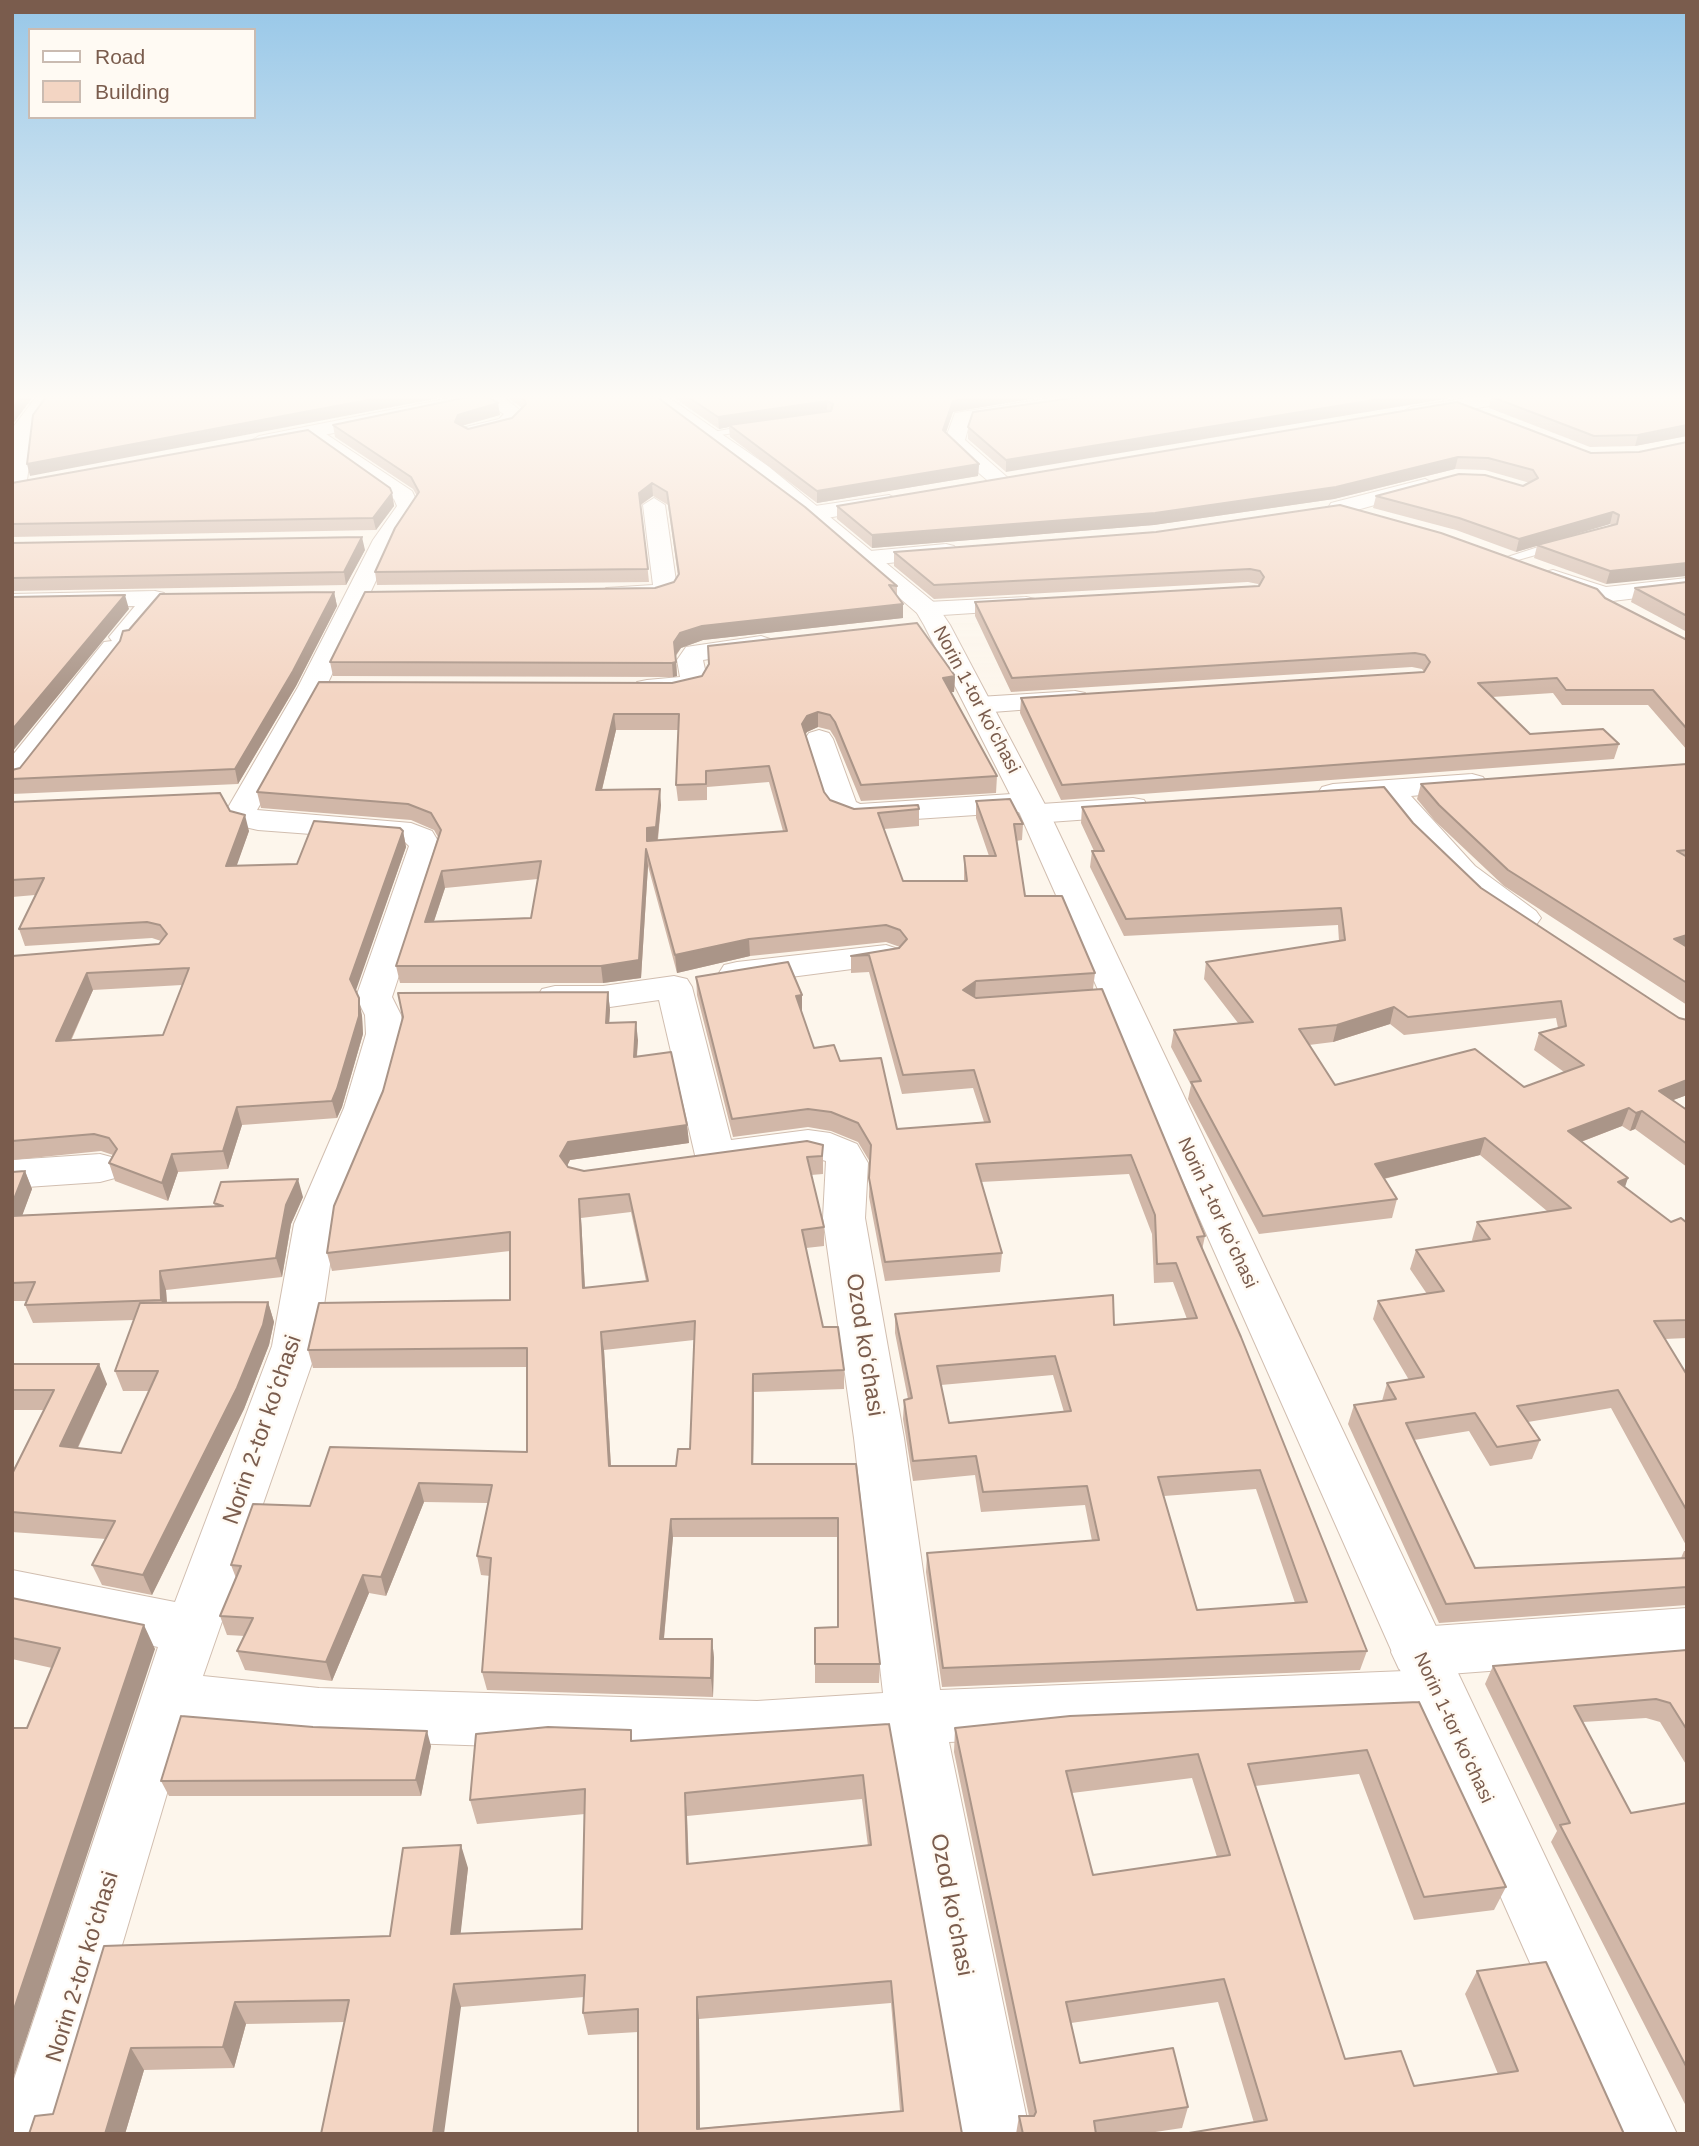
<!DOCTYPE html>
<meta charset="utf-8">
<style>
body{margin:0}
#map{position:relative;width:1699px;height:2146px;overflow:hidden;background:#fdf6ec;font-family:Arial,sans-serif}
canvas{display:block}
.frame{position:absolute;inset:0;border:14px solid #7a5c4d;pointer-events:none}
.legend{position:absolute;left:28px;top:28px;width:228px;height:91px;box-sizing:border-box;background:#fffaf3;border:2px solid #cabbb1;margin:0;padding:9px 12px;list-style:none;font-size:21px;color:#7a5c4d}
.legend li{display:flex;align-items:center;gap:14px;height:35px}
.legend b{width:35px;border:2px solid #cabbb1}
</style>
<div id="map">
<canvas width="1699" height="2146"></canvas>
<div class="frame"></div>
<ul class="legend">
<li><b style="height:9px;background:#fff"></b>Road</li>
<li><b style="height:19px;background:#f3d5c3"></b>Building</li>
</ul>
</div>
<script>
const c = document.querySelector('canvas').getContext('2d');
c.lineJoin = 'round';
function shape(rows) {
  const path = new Path2D();
  for (const r of rows) {
    path.moveTo(r[0], r[1]);
    for (let i = 2; i < r.length; i += 2) path.lineTo(r[i], r[i + 1]);
  }
  return path;
}
function stroke(path, color, width, dash) {
  c.strokeStyle = color;
  c.lineWidth = width;
  c.lineCap = dash ? 'butt' : 'round';
  c.setLineDash(dash || []);
  c.stroke(path);
}
function fill(path, color) {
  c.fillStyle = color;
  c.fill(path, 'evenodd');
}
function write(font, color, halo, rows, align = 'center') {
  c.font = font + ' Arial,sans-serif';
  c.lineWidth = 5;
  c.setLineDash([]);
  c.textBaseline = 'middle';
  c.strokeStyle = halo;
  c.fillStyle = color;
  for (const [text, x, y, turn = 0] of rows) {
    c.save();
    c.translate(x, y);
    c.rotate((+turn || 0) * Math.PI / 180);
    c.textAlign = isNaN(turn) ? turn : align;
    if (halo) c.strokeText(text, 0, 0);
    c.fillText(text, 0, 0);
    c.restore();
  }
}
const service = shape([
 [757,424,761,425,761,429,707,437,702,434,757,424],
 [1563,539,1569,543,1567,546,1504,564,1498,560,1563,539]
]);
const minor = shape([
 [36,397,54,397,34,426,26,488,15,494,12,494,14,426,36,397],
 [476,397,503,397,525,414,513,427,469,438,462,436,459,432,462,428,499,419,504,414,476,397],
 [1058,397,1105,397,1096,403,970,421,965,440,1008,478,1012,482,1008,486,994,486,951,449,945,440,955,413,1058,397],
 [1473,397,1516,397,1507,403,1411,419,1401,413,1411,407,1473,397],
 [314,426,412,491,419,506,395,540,326,687,257,810,411,823,432,831,441,846,392,997,401,1015,404,1034,384,1108,336,1224,318,1346,203,1676,319,1688,757,1701,883,1693,854,1438,823,1218,826,1161,808,1156,715,1168,701,1164,695,1155,659,1000,603,1008,555,1008,542,1005,537,997,542,989,555,986,603,986,674,976,687,979,692,987,731,1140,808,1130,830,1133,857,1144,868,1163,865,1218,904,1438,940,1690,1405,1671,1399,1669,1391,1652,1399,1635,1419,1627,1687,1608,1687,1656,1449,1674,1458,1678,1466,1696,1458,1714,1438,1722,949,1742,1030,2134,960,2134,891,1745,757,1755,319,1740,187,1726,66,2134,12,2134,12,2085,158,1647,12,1616,12,1570,175,1602,272,1346,294,1224,344,1108,366,1034,365,1015,356,997,409,846,404,841,258,830,236,825,226,811,298,687,373,540,397,506,394,499,307,436,304,432,307,428,314,426],
 [1425,479,1436,485,1432,489,1339,515,1328,508,1331,503,1425,479],
 [889,495,900,501,897,506,815,520,804,513,815,506,889,495],
 [654,498,665,505,677,588,674,593,656,599,606,598,603,593,606,588,653,585,643,505,654,498],
 [946,544,954,546,958,551,954,556,870,565,862,563,858,558,862,553,870,551,946,544],
 [1553,570,1606,587,1687,578,1687,592,1604,602,1545,582,1541,577,1545,572,1553,570],
 [155,591,164,593,167,598,164,603,131,642,123,644,126,648,122,654,23,782,12,785,12,756,104,642,112,641,109,637,135,606,12,608,12,594,155,591],
 [1026,597,1035,599,1038,604,1035,609,927,616,918,614,915,609,918,604,927,602,1026,597],
 [761,636,770,639,774,644,770,649,703,660,707,679,701,690,647,696,637,694,633,688,637,682,647,680,680,677,677,660,686,647,761,636],
 [1075,691,1085,693,1089,699,1085,705,979,713,969,711,965,705,969,699,979,697,1075,691],
 [819,730,829,733,833,739,856,802,860,804,1027,793,1038,796,1041,804,1133,798,1144,800,1148,807,1144,814,1133,816,1035,823,1024,821,1021,812,855,823,831,814,827,807,805,739,809,733,819,730],
 [1472,774,1483,777,1487,783,1483,789,1411,796,1475,866,1536,911,1541,918,1536,925,1524,928,1512,925,1451,880,1381,799,1333,802,1322,799,1318,793,1322,787,1333,784,1472,774],
 [886,945,898,949,904,956,898,963,737,984,724,981,719,973,724,965,737,962,886,945],
 [100,1154,115,1158,121,1168,115,1178,100,1182,12,1188,12,1160,100,1154]
]);
const tertiary = shape([
 [647,397,668,397,768,466,936,604,950,625,1050,814,1677,2134,1606,2134,1020,814,924,625,917,613,807,518,647,397]
]);
const secondary = shape([
 [455,397,492,397,483,403,259,448,249,442,259,436,455,397]
]);
const wall = shape([
 [507,397,657,397,897,586,897,596,903,604,903,618,703,640,681,648,676,656,677,676,673,677,333,676,330,662,655,588,674,582,678,576,668,505,653,496,641,505,649,582,377,585,375,572,417,496,413,489,335,437,333,425,500,415,462,426,468,429,512,418,522,408],
 [673,397,1042,397,953,412,946,432,979,464,978,476,817,503,730,437,729,427,719,429],
 [1079,397,1006,472,968,439,968,427],
 [1491,397,1687,397,1687,436,1635,446,1590,447,1489,408],
 [1457,402,1591,453,1639,452,1687,442,1606,584,1534,558,1537,546,1516,552,1456,530,1373,508,1376,496,1523,486,1530,483,1485,470,1455,469,1334,499,1154,525,872,548,837,519,837,506],
 [1610,524,1611,525,1552,541],
 [12,483,392,493,394,506,376,530,12,537],
 [1156,532,1605,598,1687,640,1687,750,1648,705,1562,705,1553,693,1492,697,1530,734,1619,744,1614,759,1061,800,1020,713,1021,698,1424,672,1422,669,1412,667,1011,692,975,616,975,602,1259,586,1258,584,1248,582,934,599,894,566,894,552],
 [12,543,365,550,346,585,12,591],
 [1687,582,1687,632,1631,602,1635,588],
 [334,592,337,606,296,686,238,784,12,794,12,770,20,768],
 [955,676,954,692,951,692,997,776,996,793,861,801,835,738,830,730,818,727,807,732,805,734,824,792,830,800,854,809,919,809,919,826,884,829,903,881,964,881,964,856,989,856,976,818,976,801,1023,824,1022,840,1016,841,1025,896,1095,973,1093,989,1205,1236,1202,1250,1367,1651,1360,1670,942,1687,926,1572,927,1553,1092,1541,1085,1505,981,1512,975,1475,913,1481,903,1419,904,1400,908,1399,895,1333,895,1314,1114,1325,1187,1319,1173,1282,1154,1283,1152,1234,1129,1174,981,1182,1002,1253,1000,1272,885,1281,869,1197,870,1162,858,1142,831,1131,808,1127,733,1137,697,995,696,977,802,1013,814,1048,840,1061,897,1129,984,1122,973,1088,902,1094,869,972,851,973,851,956,900,947,886,942,750,956,677,973,648,866,641,978,603,983,400,983,396,966,438,837,434,830,411,820,261,808,257,792,672,683],
 [616,730,678,730,676,785,678,801,707,800,707,787,769,782,783,831,658,840,661,805,602,790],
 [538,879,531,918,434,921,445,888],
 [1053,1375,1064,1412,949,1423,941,1385],
 [1256,1489,1295,1603,1197,1610,1164,1496],
 [1687,764,1687,1005,1504,886,1435,821,1417,799,1421,784],
 [12,802,230,811,249,831,236,866,297,864,403,831,406,847,355,991,362,1016,363,1034,342,1107,337,1118,242,1125,228,1169,178,1172,168,1201,115,1181,109,1163,113,1155,101,1151,12,1160,12,956,159,944,161,941,152,938,25,946,19,929,35,895,12,897],
 [182,985,163,1035,71,1041,93,990],
 [1082,807,1413,823,1481,888,1679,1018,1687,1020,1687,1095,1673,1100,1687,1110,1687,1167,1635,1129,1630,1131,1622,1126,1581,1142,1625,1187,1671,1222,1687,1223,1687,1338,1665,1339,1687,1375,1687,1547,1611,1408,1528,1422,1540,1440,1532,1459,1490,1466,1469,1431,1414,1440,1475,1568,1681,1558,1684,1551,1687,1551,1687,1605,1439,1623,1348,1424,1354,1405,1382,1401,1387,1383,1409,1380,1373,1319,1378,1301,1427,1294,1410,1269,1416,1250,1473,1242,1472,1240,1477,1222,1547,1211,1480,1155,1384,1179,1397,1199,1392,1218,1259,1234,1188,1099,1191,1085,1171,1047,1174,1030,1238,1023,1204,979,1206,962,1339,941,1338,925,1124,936,1090,867,1092,851,1094,851,1081,823],
 [1556,1018,1558,1028,1539,1033,1534,1050,1564,1072,1524,1087,1335,1085,1309,1045,1333,1042,1390,1024,1404,1035],
 [608,992,610,1010,609,1023,638,1040,637,1057,687,1125,689,1143,570,1160,567,1166,568,1167,584,1171,823,1145,823,1174,811,1175,824,1227,824,1246,806,1248,823,1327,844,1370,844,1389,754,1392,753,1464,856,1464,880,1664,879,1683,815,1683,815,1664,838,1627,838,1537,673,1537,664,1639,712,1639,714,1658,713,1697,487,1690,482,1672,490,1576,481,1575,477,1556,488,1503,424,1502,386,1596,369,1593,332,1681,245,1670,237,1651,245,1636,227,1635,220,1616,236,1578,231,1565,310,1506,527,1452,527,1367,313,1368,308,1350,510,1300,510,1251,332,1271,327,1253],
 [631,1212,646,1281,585,1288,581,1218],
 [694,1340,690,1449,676,1466,611,1466,604,1350],
 [25,1171,32,1189,22,1215,215,1207,214,1203,303,1197,291,1224,282,1277,166,1290,167,1303,268,1302,274,1322,269,1345,244,1409,152,1595,102,1585,92,1565,106,1539,12,1532,12,1474,44,1410,12,1410,12,1364,107,1384,78,1448,121,1453,149,1391,123,1391,115,1371,134,1320,33,1323,25,1305,27,1301,12,1301,12,1172],
 [12,1598,155,1649,27,1728,52,1668,12,1659],
 [1687,1650,1687,1766,1660,1722,1646,1718,1583,1722,1631,1813,1687,1803,1687,2108,1551,1842,1557,1831,1485,1684,1493,1666],
 [1419,1702,1506,1887,1494,1910,1414,1920,1359,1774,1255,1786,1345,2059,1414,2086,1498,2074,1465,1994,1477,1971,1624,2134,1254,2123,1218,2002,1071,2023,1080,2063,1188,2107,1182,2128,1142,2134,1023,2134,1029,2116,954,1752,955,1728],
 [1192,1778,1217,1857,1093,1875,1072,1793],
 [889,1724,962,2134,638,2134,638,2032,588,2035,583,2013,584,1997,461,2007,345,2022,246,2024,234,2068,144,2070,125,2134,29,2134,53,2114,104,1946,390,1936,468,1868,460,1934,582,1929,585,1814,477,1824,470,1800,633,1741],
 [862,1799,868,1846,689,1864,687,1816],
 [891,2003,900,2111,700,2128,699,2019],
 [313,1727,431,1746,421,1796,169,1796,161,1781],
 [1019,2116,1023,2134,1016,2134]
]);
const shadedWall = shape([
 [21,397,33,397,12,425,12,409],
 [384,397,445,397,30,476,27,464],
 [976,397,1042,397,953,412,943,441,943,430,953,401],
 [1392,397,1457,397,1006,472,1006,460],
 [827,401,827,412,729,425,729,427,719,429,718,417],
 [498,403,500,415,460,426,455,422,458,415],
 [1687,425,1687,436,1635,446,1638,435],
 [1458,457,1455,469,1334,499,1154,525,872,548,872,535],
 [979,464,978,476,817,503,817,491],
 [652,483,653,496,640,505,639,493],
 [392,493,394,506,376,530,373,518],
 [1613,512,1610,524,1516,552,1519,539],
 [362,537,365,550,346,585,344,572],
 [1687,563,1687,576,1606,584,1610,571],
 [334,592,337,606,296,686,238,784,235,769],
 [125,595,129,609,12,752,12,730],
 [903,604,903,618,703,640,681,648,675,656,674,642,680,633,702,626],
 [676,662,677,676,673,677,672,663],
 [955,676,954,692,943,693,943,678],
 [818,712,818,727,807,732,802,740,802,724,807,716],
 [614,714,616,730,598,806,596,790],
 [660,789,661,805,657,844,647,841,647,828],
 [245,815,249,831,231,882,226,866],
 [403,831,406,847,354,996,350,979],
 [646,849,648,866,641,978,603,983,601,966],
 [442,871,445,888,428,939,425,922],
 [1687,935,1687,950,1674,939],
 [749,939,750,956,677,973,675,955],
 [87,973,93,990,62,1059,56,1041],
 [976,981,975,998,963,990],
 [608,992,610,1010,608,1041,606,1023],
 [802,995,802,1013,796,996],
 [359,998,362,1016,363,1034,342,1107,337,1118,332,1101],
 [1394,1007,1390,1024,1333,1042,1337,1025],
 [636,1022,638,1040,635,1075,634,1057],
 [1687,1080,1687,1095,1652,1108,1659,1091],
 [237,1107,242,1125,228,1169,223,1151],
 [1629,1108,1622,1126,1562,1149,1568,1131],
 [1642,1111,1635,1129,1630,1131,1636,1113],
 [687,1125,689,1143,570,1160,563,1174,560,1156,568,1142],
 [1485,1138,1480,1155,1370,1182,1375,1164],
 [172,1154,178,1172,168,1201,162,1183],
 [25,1171,32,1189,14,1238,12,1235,12,1204],
 [1628,1178,1622,1196,1618,1182],
 [298,1179,303,1197,291,1224,282,1277,276,1258,286,1205],
 [579,1199,581,1218,586,1307,583,1288],
 [160,1271,166,1290,168,1318,161,1300],
 [268,1302,274,1322,269,1345,244,1409,152,1595,143,1575],
 [601,1332,604,1350,612,1485,609,1466],
 [99,1364,107,1384,69,1466,60,1446],
 [753,1374,754,1392,753,1483,752,1464],
 [419,1483,424,1502,386,1596,381,1577],
 [671,1519,673,1537,662,1658,660,1639],
 [363,1575,369,1593,332,1681,326,1662],
 [144,1625,155,1649,12,2082,12,2015],
 [712,1639,714,1658,713,1697,711,1678],
 [427,1731,431,1746,421,1796,416,1780],
 [685,1793,687,1816,689,1887,687,1864],
 [461,1845,468,1868,458,1957,451,1934],
 [454,1984,461,2007,444,2134,433,2134],
 [697,1997,699,2019,700,2134,697,2129],
 [235,2002,246,2024,234,2068,223,2047],
 [131,2048,144,2070,125,2134,105,2134]
]);
const building = shape([
 [12,397,21,397,12,409,12,397],
 [46,397,384,397,27,464,33,415,46,397],
 [468,397,488,397,498,403,458,415,455,422,468,429,512,418,526,404,525,401,521,397,657,397,805,507,897,586,889,585,903,604,702,626,680,633,674,642,676,662,672,663,330,662,365,592,655,588,674,582,679,574,667,492,652,483,639,493,648,569,375,572,395,528,419,492,411,477,333,425,468,397],
 [688,397,976,397,953,401,943,430,979,464,817,491,729,425,831,411,833,404,827,401,718,417,688,397],
 [1079,397,1392,397,1006,460,968,427,973,412,1079,397],
 [1492,397,1687,397,1687,425,1638,435,1594,436,1492,397],
 [1457,402,1591,453,1639,452,1687,442,1687,563,1610,571,1537,545,1617,524,1619,515,1613,512,1519,539,1459,518,1376,496,1459,474,1485,475,1523,486,1538,478,1533,470,1488,458,1458,457,1336,487,1155,513,872,535,837,506,1457,402],
 [308,430,390,488,392,493,373,518,12,524,12,483,308,430],
 [1340,505,1441,533,1597,589,1605,598,1687,640,1687,729,1653,690,1566,690,1557,678,1478,683,1530,734,1603,729,1619,744,1062,785,1021,698,1424,672,1430,662,1425,655,1415,653,1012,678,975,602,1259,586,1264,577,1260,571,1250,569,934,585,894,552,1156,532,1340,505],
 [362,537,344,572,12,578,12,543,362,537],
 [1687,582,1687,616,1635,588,1687,582],
 [334,592,293,671,235,769,12,779,12,770,20,768,120,641,123,631,129,630,160,594,334,592],
 [125,595,12,730,12,597,125,595],
 [917,623,955,676,943,678,997,776,861,785,835,722,830,715,818,712,807,716,802,724,824,792,830,800,854,809,918,805,919,809,878,813,903,881,967,881,964,856,996,856,976,801,1010,799,1023,824,1014,824,1025,896,1062,896,1095,973,976,981,963,990,976,998,1102,989,1205,1236,1197,1237,1241,1337,1367,1651,943,1668,927,1553,1099,1540,1087,1486,983,1492,976,1456,913,1461,904,1400,912,1398,895,1314,1113,1295,1114,1325,1197,1318,1176,1263,1157,1264,1155,1215,1131,1155,976,1164,1002,1253,885,1262,869,1178,871,1145,858,1123,831,1112,808,1109,732,1119,696,977,788,962,802,995,796,996,814,1048,834,1045,840,1061,881,1058,897,1129,990,1122,974,1070,903,1075,869,955,851,956,899,948,907,939,900,930,886,925,749,939,675,955,646,849,639,960,601,966,396,966,441,830,431,813,408,804,257,792,319,682,672,683,702,676,709,664,708,646,917,623],
 [614,714,679,714,676,785,706,784,706,771,769,766,787,831,647,841,647,828,656,827,660,789,596,790,614,714],
 [541,861,531,918,425,922,442,871,541,861],
 [1055,1356,1071,1411,949,1423,937,1366,1055,1356],
 [1260,1470,1307,1602,1197,1610,1158,1477,1260,1470],
 [1687,764,1687,850,1677,851,1687,857,1687,935,1674,939,1687,947,1687,983,1508,870,1439,805,1421,784,1687,764],
 [1384,787,1413,823,1481,888,1679,1018,1687,1020,1687,1080,1659,1091,1687,1110,1687,1144,1642,1111,1636,1113,1629,1108,1568,1131,1628,1178,1618,1182,1671,1222,1681,1218,1687,1223,1687,1320,1654,1321,1687,1375,1687,1511,1618,1390,1517,1406,1540,1440,1497,1447,1475,1413,1406,1423,1475,1568,1687,1558,1687,1587,1446,1604,1354,1405,1396,1399,1387,1383,1424,1377,1378,1301,1444,1291,1416,1250,1490,1239,1477,1222,1571,1208,1485,1138,1375,1164,1397,1199,1263,1216,1191,1082,1201,1081,1174,1030,1253,1022,1206,962,1345,940,1341,908,1126,919,1092,851,1104,851,1082,807,1384,787],
 [1561,1001,1566,1026,1539,1033,1584,1065,1524,1087,1475,1049,1335,1085,1299,1029,1337,1025,1394,1007,1408,1017,1561,1001],
 [220,793,230,811,245,815,226,866,297,864,314,821,400,828,403,831,350,979,359,998,359,1016,337,1089,332,1101,237,1107,223,1151,172,1154,162,1183,109,1163,117,1149,109,1138,94,1134,12,1141,12,956,159,944,167,934,160,925,147,922,19,929,44,878,12,880,12,802,220,793],
 [189,968,163,1035,56,1041,87,973,189,968],
 [608,992,606,1023,636,1022,634,1057,671,1052,687,1125,568,1142,560,1156,568,1167,584,1171,807,1141,823,1145,822,1156,807,1157,824,1227,802,1230,823,1327,838,1327,844,1370,753,1374,752,1464,856,1464,880,1664,815,1664,815,1628,838,1627,838,1518,671,1519,660,1639,712,1639,711,1678,482,1672,491,1558,477,1556,492,1485,419,1483,381,1577,363,1575,326,1662,237,1651,253,1618,220,1616,241,1566,231,1565,253,1504,310,1506,330,1447,527,1452,527,1348,308,1350,319,1303,510,1300,510,1232,327,1253,334,1206,383,1091,403,1017,398,993,608,992],
 [629,1194,648,1281,583,1288,579,1199,629,1194],
 [695,1321,690,1449,678,1449,676,1466,609,1466,601,1332,695,1321],
 [25,1171,12,1204,12,1172,25,1171],
 [298,1179,286,1205,276,1258,160,1271,161,1300,25,1305,35,1282,12,1283,12,1216,223,1206,214,1203,221,1182,298,1179],
 [268,1302,263,1325,237,1388,143,1575,92,1565,115,1521,12,1512,12,1474,54,1390,12,1390,12,1364,99,1364,60,1446,121,1453,158,1371,115,1371,140,1303,268,1302],
 [12,1598,144,1625,12,2015,12,1728,27,1728,60,1648,12,1638,12,1598],
 [1687,1650,1687,1730,1670,1703,1656,1699,1574,1706,1631,1813,1687,1803,1687,2068,1560,1825,1570,1823,1493,1666,1687,1650],
 [1419,1702,1506,1887,1424,1897,1367,1750,1248,1764,1345,2059,1401,2051,1414,2086,1518,2071,1477,1971,1546,1962,1624,2134,1183,2134,1267,2120,1224,1979,1066,2002,1080,2063,1173,2048,1188,2107,1094,2121,1096,2134,1023,2134,1019,2116,1034,2116,1036,2112,955,1728,1070,1716,1419,1702],
 [1198,1754,1230,1855,1093,1875,1066,1771,1198,1754],
 [181,1716,313,1727,427,1731,416,1780,161,1781,181,1716],
 [889,1724,962,2134,638,2134,638,2009,583,2013,585,1975,454,1984,433,2134,321,2134,349,2000,235,2002,223,2047,131,2048,105,2134,29,2134,35,2116,53,2114,104,1946,390,1936,403,1848,461,1845,451,1934,582,1929,585,1789,470,1800,476,1734,548,1727,631,1730,631,1741,889,1724],
 [863,1775,871,1845,687,1864,685,1793,863,1775],
 [891,1981,903,2111,697,2129,697,1997,891,1981]
]);
const streetNames = [
 ["Norin 1-tor koʻchasi",976,700,62],
 ["Norin 1-tor koʻchasi",1217,1213,65],
 ["Norin 1-tor koʻchasi",1453,1728,65]
];
const nearStreetnames = [
 ["Ozod koʻchasi",864,1345,81],
 ["Norin 2-tor koʻchasi",263,1430,-71],
 ["Ozod koʻchasi",951,1905,79],
 ["Norin 2-tor koʻchasi",83,1967,-73]
];
stroke(service, '#d1beb0', 2);
stroke(minor, '#d1beb0', 2);
stroke(tertiary, '#d1beb0', 2);
stroke(secondary, '#d6c0b0', 2);
fill(service, '#fff');
fill(minor, '#fff');
fill(tertiary, '#fff');
fill(secondary, '#fff');
fill(wall, '#d1b7a8');
fill(shadedWall, '#aa9588');
fill(building, '#f3d5c3');
stroke(building, '#aa9588', 2);
const sky = c.createLinearGradient(0, 0, 0, 697);
sky.addColorStop(0, '#97c7e8');
sky.addColorStop(0.57, '#fefbf6');
sky.addColorStop(1, '#fefbf600');
c.fillStyle = sky;
c.fillRect(0, 0, 1699, 697);
write('19px', '#7a5c4d', '#fffaf3', streetNames);
write('23px', '#7a5c4d', '#fffaf3', nearStreetnames);
</script>
